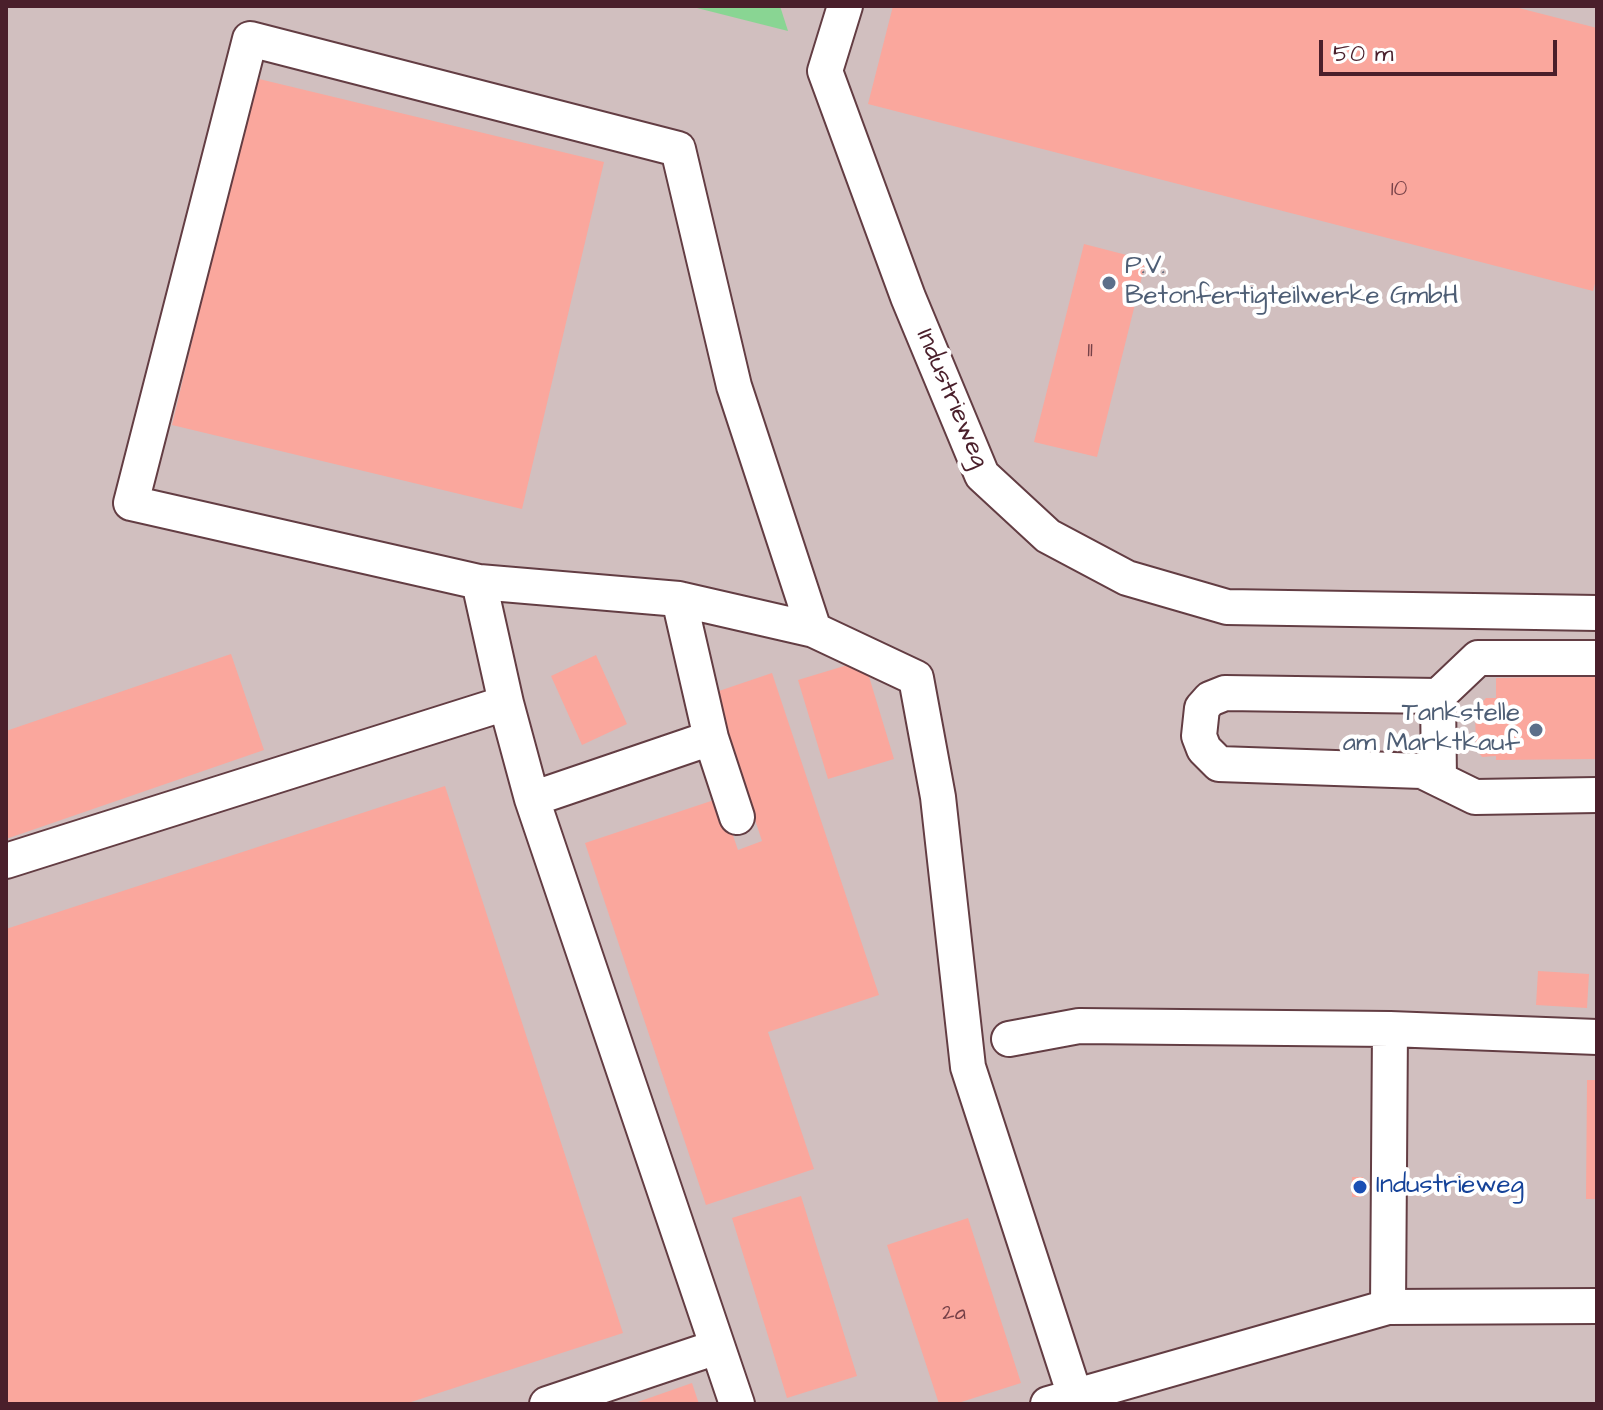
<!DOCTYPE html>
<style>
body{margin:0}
#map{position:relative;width:1603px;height:1410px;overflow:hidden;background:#efe6ca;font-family:"Architects Daughter",sans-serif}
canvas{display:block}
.frame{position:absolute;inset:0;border:8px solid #4a1f2b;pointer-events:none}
.scale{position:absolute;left:1319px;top:40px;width:238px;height:36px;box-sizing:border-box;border:4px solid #4a1f2b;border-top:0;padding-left:10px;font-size:24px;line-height:28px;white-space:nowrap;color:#4a1f2b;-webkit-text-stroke:6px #fff;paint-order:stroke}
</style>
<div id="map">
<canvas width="1603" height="1410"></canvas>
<div class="frame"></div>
<div class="scale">50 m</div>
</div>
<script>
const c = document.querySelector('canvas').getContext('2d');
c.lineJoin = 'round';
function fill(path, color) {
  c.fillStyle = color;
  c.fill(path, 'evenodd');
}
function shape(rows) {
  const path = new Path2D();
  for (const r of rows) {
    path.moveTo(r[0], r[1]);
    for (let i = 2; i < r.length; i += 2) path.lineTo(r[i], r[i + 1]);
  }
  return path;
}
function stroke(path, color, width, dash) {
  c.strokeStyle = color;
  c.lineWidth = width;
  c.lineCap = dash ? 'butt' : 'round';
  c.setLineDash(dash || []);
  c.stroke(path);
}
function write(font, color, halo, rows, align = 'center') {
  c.font = font + ' "Architects Daughter",sans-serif';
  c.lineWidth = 8;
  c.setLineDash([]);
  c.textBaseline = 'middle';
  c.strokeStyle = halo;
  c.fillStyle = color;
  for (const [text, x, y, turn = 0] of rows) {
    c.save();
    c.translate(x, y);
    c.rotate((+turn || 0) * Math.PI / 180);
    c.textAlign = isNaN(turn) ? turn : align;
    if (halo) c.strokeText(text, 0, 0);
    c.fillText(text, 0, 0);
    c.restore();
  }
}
const industrial = shape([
 [6,6,1597,6,1597,1404,6,1404]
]);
const green = shape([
 [689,6,780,6,788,31]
]);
const building = shape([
 [893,6,1511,6,1597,28,1597,276,1593,291,868,104],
 [255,78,604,162,522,509,172,425],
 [1084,244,1146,260,1097,457,1034,442],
 [231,654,264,750,6,839,6,731],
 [596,655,627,724,582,745,551,676],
 [864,660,894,759,828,779,798,680],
 [772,673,879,995,768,1032,814,1169,706,1205,585,843,720,798,738,850,762,841,713,693],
 [1597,676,1597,759,1496,760,1496,756,1482,757,1476,749,1475,711,1486,698,1496,698,1496,678],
 [445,786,623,1333,405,1404,6,1404,6,929],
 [1538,971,1589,974,1587,1008,1536,1005],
 [1587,1080,1597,1080,1597,1199,1586,1199],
 [1352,1177,1363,1177,1362,1197,1352,1197],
 [801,1196,857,1376,787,1398,732,1218],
 [968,1218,1021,1383,955,1404,939,1404,887,1245],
 [692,1383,699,1404,632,1404]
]);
const minor = shape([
 [845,6,825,71,908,297,982,475,1048,536,1127,578,1227,607,1597,613],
 [479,582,679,599,814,630,734,386,678,149,250,39,131,503,479,582,506,703],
 [679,599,711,738],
 [814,630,916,678,938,797,968,1067,1075,1396],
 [1597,658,1478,658,1438,696,1225,693,1210,699,1202,708,1199,736,1204,749,1219,764,1422,771,1475,797,1597,795],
 [1438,696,1439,779],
 [532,799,711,738,737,817],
 [6,861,506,703,532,799,737,1404],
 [1009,1039,1079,1026,1390,1029],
 [1388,1307,1390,1029,1597,1037],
 [547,1404,717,1347],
 [1048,1404,1388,1307,1597,1306]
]);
const markers = [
 [1109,283,8,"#5c6f8a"],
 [1536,730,8,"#5c6f8a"],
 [1360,1187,8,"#1a4fb4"]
];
const numberNames = [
 ["10",1399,190],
 ["11",1090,351],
 ["2a",954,1314]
];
const serviceNames = [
 ["P.V.",1125,268],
 ["Betonfertigteilwerke GmbH",1125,298],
 ["Tankstelle",1520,715,"right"],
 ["am Marktkauf",1520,745,"right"]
];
const streetNames = [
 ["Industrieweg",951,399,67]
];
const transitNames = [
 ["Industrieweg",1376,1187]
];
fill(industrial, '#d1bfbf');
fill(green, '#89d593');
fill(building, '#faa79d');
stroke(minor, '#633d43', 38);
stroke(minor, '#fff', 34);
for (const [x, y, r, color] of markers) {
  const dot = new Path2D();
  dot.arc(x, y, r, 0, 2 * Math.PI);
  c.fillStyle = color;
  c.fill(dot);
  stroke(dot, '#fff', 3);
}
write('22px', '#764148', null, numberNames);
write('26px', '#4e5e75', '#fff', serviceNames, 'left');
write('26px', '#4a1f2b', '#fff', streetNames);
write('26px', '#164399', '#fff', transitNames, 'left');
</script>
